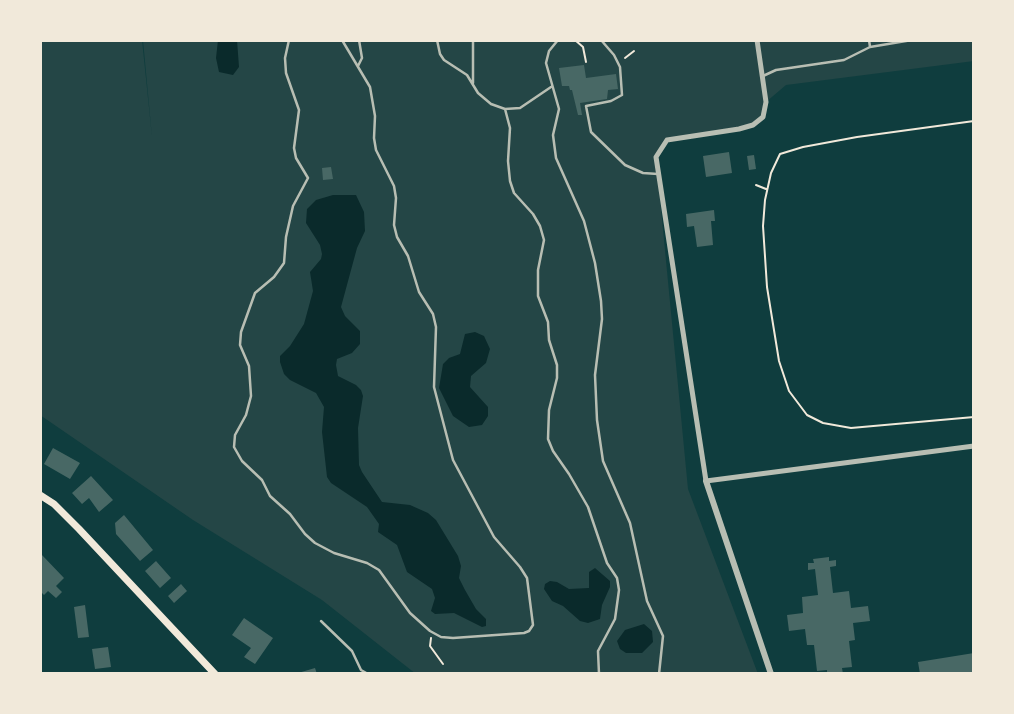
<!DOCTYPE html>
<style>
body{margin:0}
#map{position:relative;width:1014px;height:714px;overflow:hidden;background:#0f3d3e;font-family:Cabin,sans-serif}
canvas{display:block}
.frame{position:absolute;inset:0;border:42px solid #f1e9da;pointer-events:none}
</style>
<div id="map">
<canvas width="1014" height="714"></canvas>
<div class="frame"></div>
</div>
<script>
const c = document.querySelector('canvas').getContext('2d');
c.lineJoin = 'round';
function fill(path, color) {
  c.fillStyle = color;
  c.fill(path, 'evenodd');
}
function shape(rows) {
  const path = new Path2D();
  for (const r of rows) {
    path.moveTo(r[0], r[1]);
    for (let i = 2; i < r.length; i += 2) path.lineTo(r[i], r[i + 1]);
  }
  return path;
}
function stroke(path, color, width, dash) {
  c.strokeStyle = color;
  c.lineWidth = width;
  c.lineCap = dash ? 'butt' : 'round';
  c.setLineDash(dash || []);
  c.stroke(path);
}
const green = shape([
 [40,40,142,40,152,137,143,40,974,40,974,61,786,85,766,102,763,117,753,125,667,140,656,157,688,489,758,674,416,674,322,600,193,520,40,415]
]);
const water = shape([
 [218,40,237,40,239,67,233,75,219,72,216,58],
 [333,195,356,195,364,212,365,231,357,248,341,307,345,316,360,331,360,344,352,353,337,359,336,365,338,376,356,385,361,390,363,396,358,428,359,465,362,472,382,502,410,505,428,513,436,520,458,556,461,566,459,578,465,590,476,609,486,619,486,626,482,627,454,613,435,614,431,611,435,598,432,589,407,572,397,545,378,532,379,524,367,507,331,483,327,477,322,432,324,407,316,393,290,380,284,374,280,362,280,356,290,346,304,324,313,291,310,272,321,259,322,254,320,245,306,223,307,209,316,200],
 [475,332,484,336,490,349,486,363,471,376,470,387,488,407,488,416,482,425,469,427,453,416,439,388,443,364,449,358,460,354,465,334],
 [595,568,610,581,610,587,602,605,600,619,588,623,580,621,563,606,552,601,544,589,545,584,550,581,557,582,569,589,589,588,589,572],
 [644,624,652,631,653,642,642,653,626,653,620,649,617,641,625,630]
]);
const building = shape([
 [584,65,586,78,616,74,618,89,608,90,607,99,580,103,582,115,578,115,572,90,570,90,569,86,562,86,559,68],
 [729,152,732,173,706,177,703,156],
 [754,155,756,169,749,170,747,156],
 [331,167,333,179,323,180,322,168],
 [714,210,715,221,711,221,713,245,697,247,694,226,687,227,686,214],
 [53,448,80,463,70,479,44,464],
 [91,476,113,500,99,512,89,498,82,504,72,493],
 [124,515,153,550,140,561,116,534,115,523],
 [42,555,64,578,56,586,62,592,56,598,48,591,44,595,40,591],
 [829,557,829,561,836,560,836,566,830,567,833,593,849,591,851,608,868,606,870,621,853,623,855,640,849,641,852,667,842,668,843,674,827,674,827,670,817,671,814,645,807,645,805,629,789,631,787,615,803,613,802,597,818,595,815,569,808,570,808,563,814,563,813,559],
 [156,561,171,578,160,588,145,571],
 [181,584,187,591,174,603,168,596],
 [85,605,89,637,78,638,74,607],
 [244,618,273,638,255,664,244,657,251,648,232,635],
 [108,647,111,667,95,669,92,649],
 [974,653,974,674,920,674,918,662],
 [315,668,317,674,298,674,298,673]
]);
const path = shape([
 [575,40,583,47,586,62],
 [625,58,634,51],
 [974,121,857,137,803,147,780,154,771,173,765,200,763,226,767,287,779,361,789,391,807,415,823,423,851,428,974,417],
 [756,185,766,189],
 [431,638,430,646,443,664]
]);
const service = shape([
 [289,40,285,58,286,73,299,110,294,148,296,158,308,178,293,206,286,237,284,263,274,277,255,293,241,332,240,345,249,366,251,396,246,415,235,435,234,447,242,461,262,480,270,496,290,514,305,534,315,543,334,553,367,563,379,570,410,613,430,631,441,637,453,638,524,633,529,631,533,625,527,578,520,567,494,537,453,460,434,387,436,327,433,314,419,292,408,256,397,237,394,225,396,198,394,186,376,150,374,138,375,116,370,87,342,40],
 [437,40,440,54,444,60,467,75,478,93,491,104,505,109,520,108,551,87],
 [473,40,473,83],
 [558,40,549,51,546,63,559,109,553,135,556,158,584,221,595,263,601,301,602,319,595,375,597,420,603,461,630,523,647,601,663,636,659,674],
 [601,40,614,55,620,67,622,95,611,101,586,106,591,132,625,165,643,173,658,174],
 [869,40,870,47],
 [358,66,362,58,359,40],
 [763,76,776,70,844,60,870,47,912,40],
 [505,109,510,128,508,161,510,181,514,193,533,214,540,226,544,240,538,270,538,296,548,322,549,340,557,365,557,378,549,410,548,439,553,451,569,474,588,507,607,563,617,578,619,590,615,619,598,651,599,674],
 [321,621,352,651,361,670,368,674]
]);
const minor = shape([
 [757,40,766,102,763,117,753,125,739,129,667,140,656,157,706,481,974,446]
]);
const tertiary = shape([
 [706,481,771,674]
]);
const secondary = shape([
 [40,495,54,504,79,529,215,674]
]);
fill(green, '#244646');
fill(water, '#0a2a2b');
fill(building, '#486865');
stroke(path, '#f1e9da', 2);
stroke(service, '#b8beb3', 2.5);
stroke(minor, '#b8beb3', 5);
stroke(tertiary, '#b8beb3', 6);
stroke(secondary, '#f1e9da', 7);
</script>
